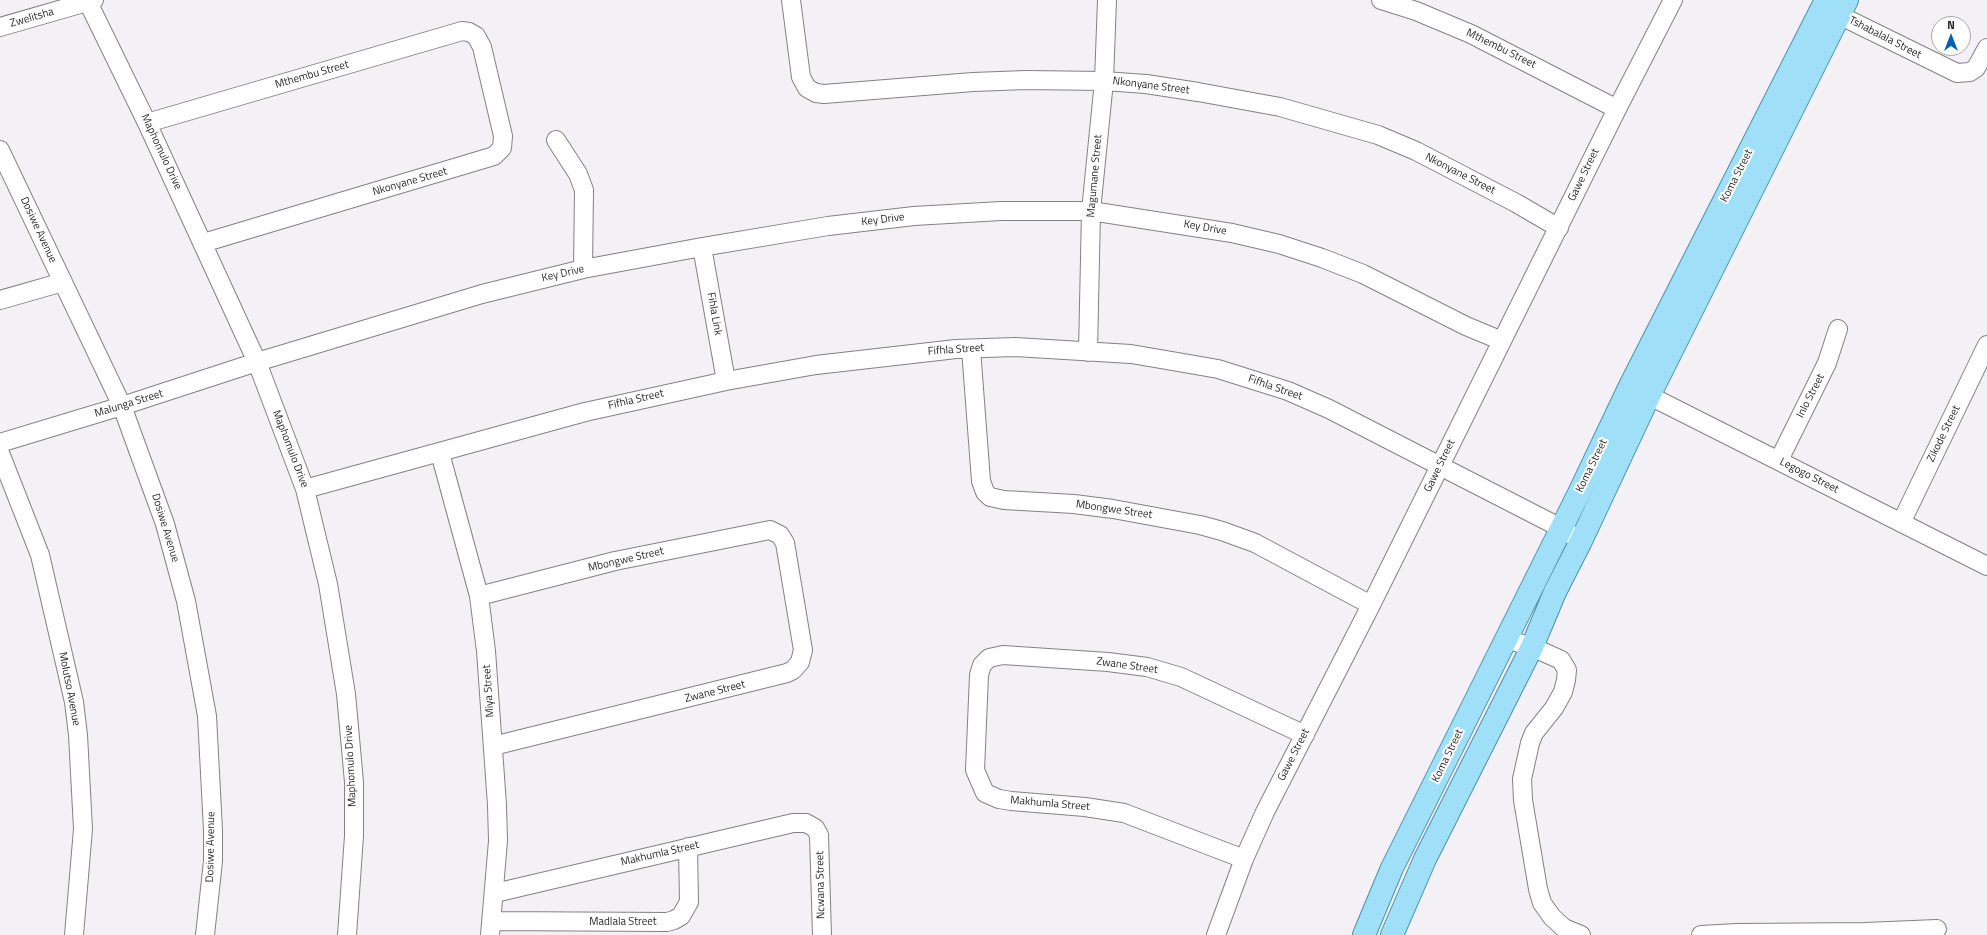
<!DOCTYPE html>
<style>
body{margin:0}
#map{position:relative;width:1987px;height:935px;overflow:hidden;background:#f4f1f6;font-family:"Titillium Web",sans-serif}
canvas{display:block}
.north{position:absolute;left:1931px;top:16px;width:40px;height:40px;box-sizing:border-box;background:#fff;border:1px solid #a9a9a9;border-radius:50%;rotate:0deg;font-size:11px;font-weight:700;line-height:16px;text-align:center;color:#282729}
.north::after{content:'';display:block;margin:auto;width:14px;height:18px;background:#0161ae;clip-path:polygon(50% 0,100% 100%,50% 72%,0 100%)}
</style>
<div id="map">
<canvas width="1987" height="935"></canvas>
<div class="north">N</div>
</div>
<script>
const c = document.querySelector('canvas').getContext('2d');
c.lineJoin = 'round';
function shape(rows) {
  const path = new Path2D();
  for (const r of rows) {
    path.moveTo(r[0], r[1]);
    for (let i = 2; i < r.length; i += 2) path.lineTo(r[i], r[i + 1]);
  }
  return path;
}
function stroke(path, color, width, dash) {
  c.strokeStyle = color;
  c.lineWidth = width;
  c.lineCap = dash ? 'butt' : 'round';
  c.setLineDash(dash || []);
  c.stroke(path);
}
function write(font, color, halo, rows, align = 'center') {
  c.font = font + ' "Titillium Web",sans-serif';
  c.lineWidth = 4;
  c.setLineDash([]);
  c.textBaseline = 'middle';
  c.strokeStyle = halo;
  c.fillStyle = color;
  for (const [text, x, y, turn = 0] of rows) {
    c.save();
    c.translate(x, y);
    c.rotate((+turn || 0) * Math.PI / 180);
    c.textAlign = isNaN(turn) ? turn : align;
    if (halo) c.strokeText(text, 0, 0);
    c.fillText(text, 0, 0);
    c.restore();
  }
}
const minor = shape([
 [87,0,147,123,257,362,305,489,328,584,346,694,354,782,354,836,347,935],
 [791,0,801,77,807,88,816,93,824,94,973,82,1026,80,1104,81,1146,84,1198,92,1280,107,1378,135,1416,151,1516,203,1559,228],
 [1381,0,1416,11,1471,34,1617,109],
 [1839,15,1957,73,1970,72,1976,68,1987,48],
 [0,27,94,0],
 [147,123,462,31,469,32,476,36,482,47,503,136,502,148,494,156,203,243],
 [556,140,578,174,584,190,583,269],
 [0,150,122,406,165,524,186,601,207,716,213,830,213,861,205,935],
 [702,247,726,381],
 [0,300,63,282],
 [971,349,981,481,985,492,990,497,1004,500,1074,504,1113,509,1200,525,1222,531,1255,543,1371,605],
 [1088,352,1091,211,1104,81,1107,0],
 [1638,390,1987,566],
 [0,443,122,406,257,362,482,294,583,269,702,247,828,226,914,216,1001,211,1091,211,1232,233,1279,244,1322,258,1363,274,1466,326,1502,341],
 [0,453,40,555,74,702,78,735,83,829,74,935],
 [440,453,479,596,486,651,497,805,498,841,490,935],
 [1779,460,1827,363,1838,329],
 [305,489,585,412,726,381,816,365,956,349,1015,347,1131,354,1172,361,1218,369,1288,391,1329,409,1440,466,1561,528,1581,541],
 [1901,523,1987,345],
 [479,596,615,561,770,530,780,535,785,543,803,650,800,662,793,670,787,673,493,746],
 [1506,639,1532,647,1561,660,1567,670,1566,680,1563,692,1554,708,1534,733,1530,743,1522,779,1523,800,1538,889,1542,903,1552,917,1564,928,1581,935],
 [1244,859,1124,813,1085,807,1011,801,999,799,985,793,975,770,979,675,982,665,989,658,1003,655,1108,662,1147,667,1181,677,1305,735],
 [495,893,793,823,806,823,815,828,819,835,822,935],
 [492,921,667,922,674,920,681,916,689,902,688,847],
 [1216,935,1244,859,1265,812,1371,605,1617,109,1673,0],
 [1701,935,1737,933,1865,932,1937,929]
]);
const major = shape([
 [1364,935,1392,868,1579,493,1630,386,1826,0],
 [1392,935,1425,859,1532,647,1555,592,1581,541,1649,396,1847,0]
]);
const streetNames = [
 ["Zwelitsha",32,18,-16],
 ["Tshabalala Street",1885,38,27],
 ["Mthembu Street",1501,49,26],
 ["Mthembu Street",312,75,-16],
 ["Nkonyane Street",1151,86,7],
 ["Maphomulo Drive",161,152,65],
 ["Nkonyane Street",1460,174,27],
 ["Gawe Street",1584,175,-64],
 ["Magumane Street",1095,176,-85],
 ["Koma Street",1737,176,-63],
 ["Nkonyane Street",410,182,-16],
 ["Key Drive",883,220,-7],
 ["Key Drive",1205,228,10],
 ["Dosiwe Avenue",38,230,65],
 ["Key Drive",563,274,-13],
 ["Fihla Link",714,314,80],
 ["Fifhla Street",956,350,-4],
 ["Fifhla Street",1275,388,19],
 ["Inlo Street",1811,396,-63],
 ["Fifhla Street",636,400,-13],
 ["Malunga Street",129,404,-17],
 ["Zikode Street",1944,434,-64],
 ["Maphomulo Drive",290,449,69],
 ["Gawe Street",1440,466,-64],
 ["Koma Street",1592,466,-64],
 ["Legogo Street",1809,476,27],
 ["Mbongwe Street",1114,510,8],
 ["Dosiwe Avenue",165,528,73],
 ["Mbongwe Street",626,560,-13],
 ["Zwane Street",1127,666,8],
 ["Molutso Avenue",69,689,79],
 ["Miya Street",489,691,-94],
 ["Zwane Street",715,692,-14],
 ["Gawe Street",1294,755,-63],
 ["Koma Street",1448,756,-64],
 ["Maphomulo Drive",351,766,-93],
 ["Makhumla Street",1050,804,5],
 ["Dosiwe Avenue",211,847,-89],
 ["Makhumla Street",660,854,-13],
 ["Ncwana Street",821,885,-91],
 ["Madlala Street",623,922]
];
stroke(minor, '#848186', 20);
stroke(major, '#4c91ac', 24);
stroke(minor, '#fff', 18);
stroke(major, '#9fdff7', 22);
write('11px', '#282729', '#fff', streetNames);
</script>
